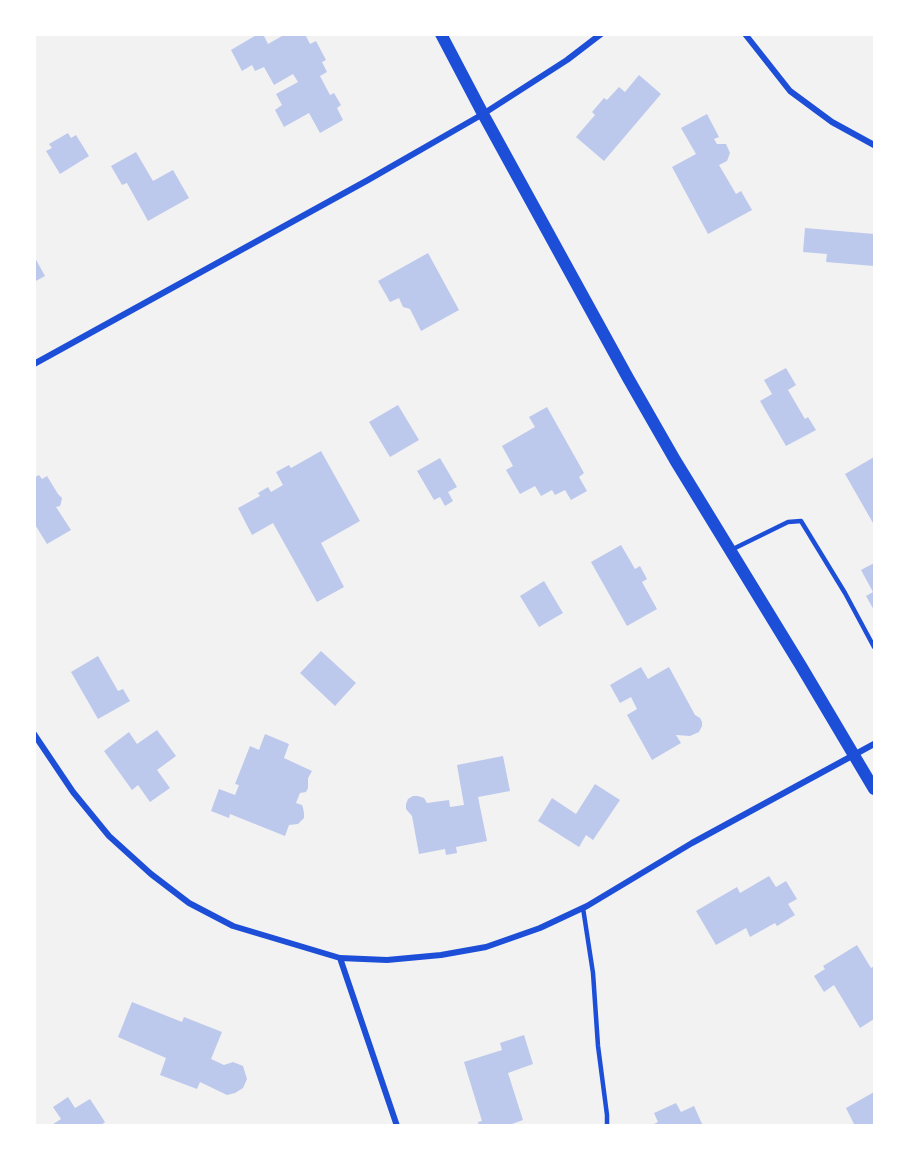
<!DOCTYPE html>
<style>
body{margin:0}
#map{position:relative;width:909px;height:1160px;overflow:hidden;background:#f2f2f2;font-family:Georgia,serif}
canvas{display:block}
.frame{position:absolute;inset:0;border:36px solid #fff;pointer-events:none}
</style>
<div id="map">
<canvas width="909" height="1160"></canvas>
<div class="frame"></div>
</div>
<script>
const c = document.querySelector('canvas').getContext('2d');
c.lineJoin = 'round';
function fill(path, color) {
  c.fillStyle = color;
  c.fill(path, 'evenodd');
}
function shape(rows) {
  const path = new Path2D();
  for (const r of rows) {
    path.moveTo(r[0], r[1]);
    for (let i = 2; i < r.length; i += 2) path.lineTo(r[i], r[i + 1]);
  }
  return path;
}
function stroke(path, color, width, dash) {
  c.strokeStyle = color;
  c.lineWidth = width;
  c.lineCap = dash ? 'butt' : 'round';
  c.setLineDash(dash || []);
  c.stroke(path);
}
const building = shape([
 [258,34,263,34,268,44,282,36,281,34,305,34,310,44,316,41,326,60,322,62,327,72,320,76,330,95,334,93,341,105,337,108,343,120,320,133,309,113,284,127,275,110,282,105,276,94,298,82,293,74,274,85,264,67,255,71,252,65,242,71,231,50],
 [639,75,661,94,604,161,576,137,595,115,592,112,604,98,607,100,619,87,625,92],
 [707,114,719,137,714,139,717,144,726,144,730,153,727,161,719,165,736,194,741,191,752,210,708,234,672,167,696,154,681,128],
 [68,133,71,138,76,135,89,156,60,174,46,151,52,148,49,144],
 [136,152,153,181,173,170,189,198,148,221,127,183,122,185,111,166],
 [805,228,874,234,874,266,826,262,827,254,803,252],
 [428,253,459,310,421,331,410,309,403,307,399,298,390,302,378,281],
 [34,256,45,276,34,282],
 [786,368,796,385,788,390,805,419,808,417,816,430,786,446,760,401,772,394,764,380],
 [398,405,419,440,390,457,369,422],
 [547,407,584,473,579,477,587,491,571,500,565,490,555,495,552,490,541,496,535,486,520,494,506,470,513,466,502,446,535,427,529,417],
 [321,451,360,521,321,543,344,587,317,602,273,523,252,535,238,508,260,496,258,493,268,487,271,492,283,485,276,472,289,465,291,468],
 [874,457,874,522,873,523,845,474],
 [440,458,457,487,448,492,453,501,445,506,440,497,434,500,417,471],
 [39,475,42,479,47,476,58,494,62,498,61,503,60,506,56,507,71,530,47,544,34,523,34,478],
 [621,545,635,569,640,566,647,579,642,582,657,609,627,626,591,562],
 [874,563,874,610,866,596,873,592,861,570],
 [544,581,563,613,539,627,520,596],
 [321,651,356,683,335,706,300,673],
 [98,656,118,691,123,689,130,701,98,719,71,672],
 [641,667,648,679,669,667,695,715,700,718,702,722,702,726,699,732,690,736,676,735,681,743,652,760,627,715,637,709,631,697,620,703,610,685],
 [157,730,176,756,157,770,170,788,150,802,138,785,132,790,104,751,129,732,137,744],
 [265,734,289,744,284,758,312,771,308,778,308,788,306,792,300,793,296,803,302,805,303,808,304,813,304,818,298,824,289,825,285,836,230,814,229,818,211,811,219,789,235,795,239,785,235,784,250,746,259,750],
 [503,756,510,791,478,797,487,841,456,847,457,853,446,855,445,849,419,854,412,816,406,809,406,804,408,799,413,796,418,796,424,798,427,803,449,800,450,807,464,805,457,765],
 [595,784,620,800,593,840,586,835,579,847,538,821,552,798,576,814],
 [769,876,776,887,786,881,797,899,788,904,795,915,777,926,775,923,750,937,746,928,716,945,696,911,737,887,740,893],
 [857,945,871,968,874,966,874,1019,860,1028,834,985,824,992,814,976,825,969,823,966],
 [132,1002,182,1022,184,1017,222,1032,211,1059,224,1065,233,1062,243,1066,247,1079,243,1088,235,1093,227,1095,200,1082,197,1089,160,1075,166,1058,118,1037],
 [524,1035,533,1064,508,1073,523,1120,512,1124,512,1126,479,1126,478,1122,482,1121,464,1062,502,1050,500,1043],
 [874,1092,874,1126,855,1126,846,1108],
 [68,1097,75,1108,90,1099,105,1122,100,1126,50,1126,61,1119,53,1107],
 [676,1103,681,1112,694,1106,703,1126,650,1126,658,1122,654,1113]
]);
const service = shape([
 [731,550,788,522,801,521,845,593,874,647],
 [583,908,593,973,598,1046,607,1115,607,1126]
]);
const minor = shape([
 [745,34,790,91,832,122,874,145],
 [34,364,368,180,483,114,567,60,601,34],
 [34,734,73,792,109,836,151,874,189,903,233,926,340,958,387,960,441,955,486,947,540,928,587,906,692,843,874,744],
 [340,958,397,1126]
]);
const secondary = shape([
 [441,34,483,114,628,378,675,460,801,666,874,789]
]);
fill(building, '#bdc9ec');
stroke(service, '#1d4ed8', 4.5);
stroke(minor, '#1d4ed8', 6);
stroke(secondary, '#1d4ed8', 12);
</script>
